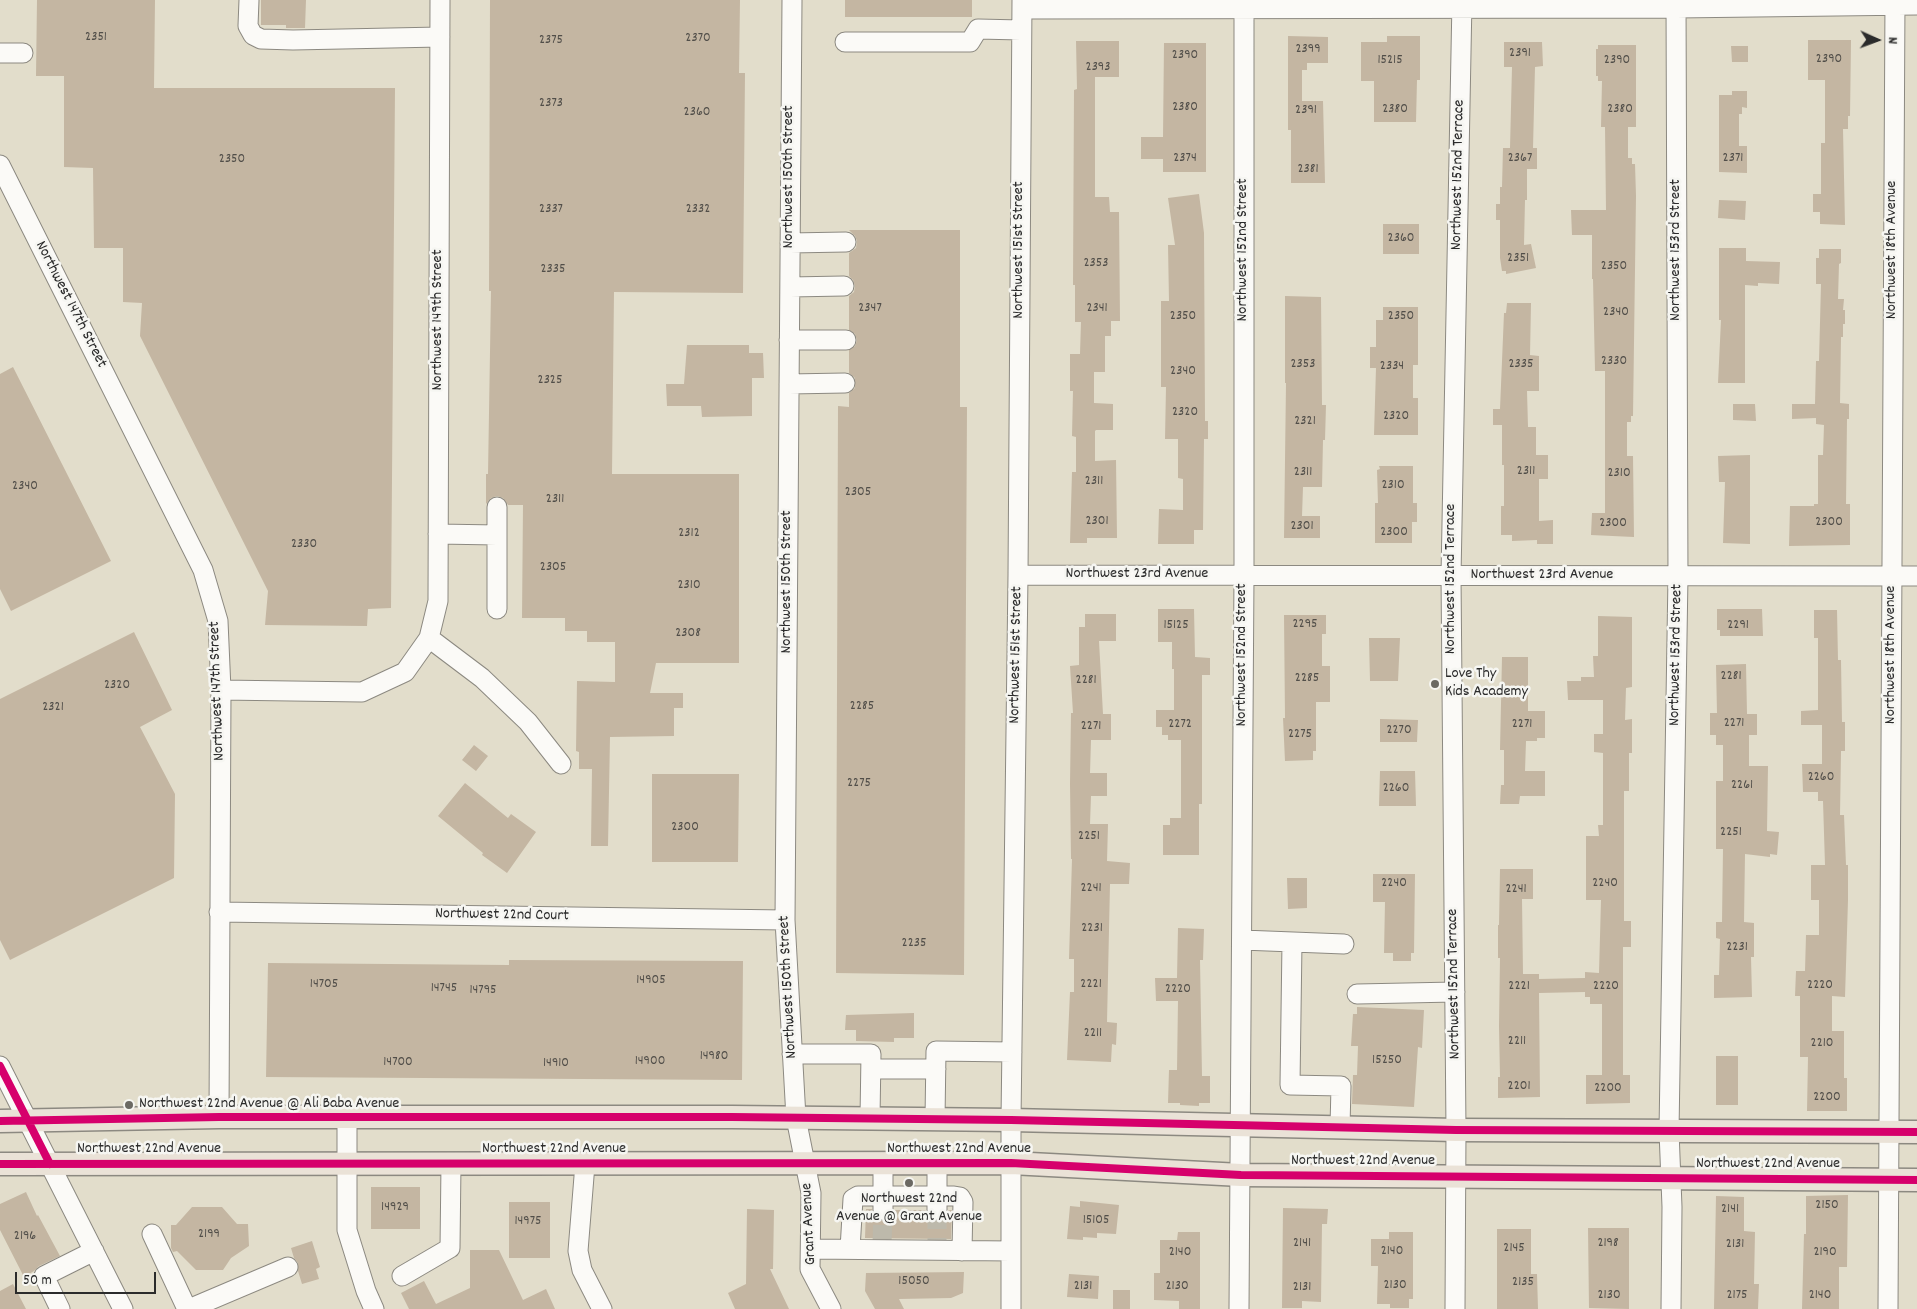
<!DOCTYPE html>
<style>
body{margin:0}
#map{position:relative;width:1917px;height:1309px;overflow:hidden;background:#e2ddcb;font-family:Dekko,sans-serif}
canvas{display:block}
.north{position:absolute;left:1852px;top:15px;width:50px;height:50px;-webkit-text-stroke:4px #f6f6f2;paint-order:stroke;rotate:92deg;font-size:14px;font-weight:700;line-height:20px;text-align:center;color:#2b2b2b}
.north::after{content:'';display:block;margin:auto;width:18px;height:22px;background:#2b2b2b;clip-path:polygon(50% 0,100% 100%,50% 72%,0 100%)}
.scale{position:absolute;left:15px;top:1272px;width:141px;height:22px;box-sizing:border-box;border:2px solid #2b2b2b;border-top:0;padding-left:6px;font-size:15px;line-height:18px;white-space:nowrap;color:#2b2b2b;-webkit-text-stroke:4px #f6f6f2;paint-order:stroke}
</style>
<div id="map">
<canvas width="1917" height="1309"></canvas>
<div class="north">N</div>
<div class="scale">50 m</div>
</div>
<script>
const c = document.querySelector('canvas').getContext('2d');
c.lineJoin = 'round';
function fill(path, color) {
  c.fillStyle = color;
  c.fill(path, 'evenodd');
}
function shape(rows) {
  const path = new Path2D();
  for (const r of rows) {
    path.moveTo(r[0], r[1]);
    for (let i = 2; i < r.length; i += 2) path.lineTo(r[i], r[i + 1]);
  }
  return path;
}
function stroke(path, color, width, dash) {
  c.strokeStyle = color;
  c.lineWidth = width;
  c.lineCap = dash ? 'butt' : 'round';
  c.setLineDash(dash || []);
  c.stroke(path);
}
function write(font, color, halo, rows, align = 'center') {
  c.font = font + ' Dekko,sans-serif';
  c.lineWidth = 5;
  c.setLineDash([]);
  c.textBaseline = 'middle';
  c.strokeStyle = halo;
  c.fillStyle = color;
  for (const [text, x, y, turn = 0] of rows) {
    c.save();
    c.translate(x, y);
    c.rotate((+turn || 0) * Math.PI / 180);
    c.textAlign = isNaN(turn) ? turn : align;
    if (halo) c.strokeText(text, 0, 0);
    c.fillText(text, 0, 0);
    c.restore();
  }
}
const building = shape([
 [37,0,155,0,154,88,395,88,391,608,368,609,367,626,265,625,268,591,140,336,142,303,123,302,123,248,94,248,93,168,64,167,64,76,36,76],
 [261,0,306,0,305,28,286,28,286,25,261,25],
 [490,0,740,0,739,73,745,73,743,293,614,292,612,474,739,474,739,663,656,663,650,693,683,693,683,708,674,708,674,736,610,737,608,846,591,846,592,769,579,769,579,752,576,751,577,681,615,682,615,642,587,642,587,631,565,631,565,618,522,618,523,505,508,505,503,498,497,496,491,498,486,504,486,474,488,474,491,291,489,291],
 [845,0,972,0,972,17,845,17],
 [1288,36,1328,37,1328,63,1307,63,1307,70,1302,70,1302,101,1323,101,1325,183,1291,183,1291,130,1288,130],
 [1387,36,1420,36,1420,80,1417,80,1416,122,1374,122,1374,81,1361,81,1361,42,1387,42],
 [1808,40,1851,40,1850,116,1848,116,1848,129,1843,129,1845,225,1820,224,1820,212,1813,212,1813,194,1821,194,1821,143,1825,143,1825,80,1808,80],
 [1076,41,1119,41,1119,77,1095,77,1095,197,1109,197,1110,212,1119,212,1120,321,1111,321,1111,336,1105,336,1105,372,1094,372,1094,403,1113,404,1113,430,1096,430,1095,431,1095,461,1116,460,1117,538,1087,538,1087,543,1070,543,1072,472,1076,472,1076,437,1072,436,1073,391,1070,391,1070,354,1080,354,1081,322,1075,322,1075,285,1073,285,1074,90,1077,89],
 [1504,42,1542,42,1543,66,1535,67,1533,148,1537,148,1537,169,1527,169,1527,200,1525,200,1524,245,1531,244,1536,268,1506,274,1506,271,1502,271,1500,258,1500,220,1496,220,1496,204,1500,204,1500,187,1502,187,1503,148,1510,148,1512,67,1504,67],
 [1164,43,1206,43,1206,172,1163,172,1163,159,1141,159,1141,137,1163,137],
 [1598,45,1636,45,1636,127,1628,127,1628,158,1632,158,1632,164,1635,164,1636,196,1633,416,1631,416,1631,422,1627,422,1627,456,1633,456,1634,537,1591,535,1592,513,1605,513,1605,371,1595,371,1593,279,1592,279,1592,235,1572,235,1571,210,1606,210,1605,127,1601,127,1602,81,1598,81,1598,76,1596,76,1596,49,1598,49],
 [1731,46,1748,46,1748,62,1732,62],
 [1732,91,1747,91,1747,108,1742,107,1742,114,1739,114,1739,146,1747,146,1747,173,1719,172,1719,95,1732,95],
 [1199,194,1204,233,1205,421,1208,421,1208,439,1204,439,1203,530,1194,530,1194,544,1158,544,1159,509,1183,510,1183,479,1178,478,1178,439,1165,439,1166,387,1161,387,1161,301,1169,301,1168,245,1175,245,1168,198],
 [1719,200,1746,201,1745,220,1718,218],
 [1383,224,1419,224,1419,254,1383,254],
 [849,230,960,230,960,407,967,407,964,975,836,973,838,406,849,407,849,393,855,388,855,378,849,373,849,350,855,346,857,340,855,334,849,330,849,296,854,292,855,286,853,280,849,276,849,253,856,248,857,241,855,236],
 [1719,248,1746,248,1746,261,1780,262,1779,284,1758,283,1758,286,1745,285,1745,383,1718,383,1721,320,1719,320],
 [1819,249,1841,249,1841,263,1839,264,1838,299,1844,299,1843,310,1845,310,1845,324,1843,324,1843,337,1841,337,1840,403,1849,404,1849,419,1847,419,1846,504,1850,504,1850,545,1789,546,1790,506,1814,506,1814,504,1818,504,1818,455,1823,455,1824,425,1816,424,1816,418,1792,419,1792,404,1815,404,1816,361,1819,361,1821,284,1816,284,1816,258,1819,258],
 [1285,296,1321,297,1322,405,1326,405,1325,440,1323,440,1322,487,1303,487,1302,516,1320,516,1320,538,1284,538,1286,383,1285,383],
 [1507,303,1531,303,1530,355,1539,356,1539,391,1527,391,1528,427,1536,427,1536,455,1548,455,1548,479,1539,479,1539,521,1553,520,1553,544,1537,544,1537,540,1512,541,1512,535,1501,535,1501,506,1504,506,1504,465,1502,465,1502,425,1493,425,1493,409,1500,409,1504,313,1506,313],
 [1383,307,1418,307,1418,365,1413,365,1413,398,1418,398,1418,435,1374,435,1376,368,1370,368,1370,347,1376,347,1376,320,1383,320],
 [687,345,749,345,749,353,763,353,764,378,752,378,752,416,702,417,701,406,667,406,666,384,684,384],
 [13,367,111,561,11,611,0,589,0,374],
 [1733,404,1755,404,1756,421,1733,420],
 [1750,455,1750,544,1723,543,1725,482,1719,482,1718,456],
 [1379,466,1413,466,1413,503,1417,503,1417,522,1412,522,1412,543,1375,543,1375,503,1378,503,1377,470,1380,469],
 [1158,609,1194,609,1195,657,1210,658,1210,675,1202,675,1202,804,1199,804,1199,855,1163,855,1163,825,1170,825,1170,818,1181,818,1181,740,1168,740,1168,735,1162,735,1162,727,1156,727,1156,710,1174,710,1174,669,1172,669,1172,642,1158,642],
 [1717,609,1762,609,1763,636,1720,636,1720,630,1717,630],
 [1814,610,1837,610,1838,660,1841,660,1842,722,1845,722,1845,751,1841,751,1840,815,1844,815,1846,865,1848,865,1848,900,1845,997,1832,996,1832,1031,1844,1031,1844,1078,1847,1078,1847,1111,1807,1111,1808,1057,1800,1057,1800,996,1795,996,1796,971,1805,971,1806,935,1819,935,1819,900,1811,900,1811,865,1825,865,1823,801,1818,801,1818,792,1803,792,1802,764,1822,764,1822,725,1801,725,1801,711,1818,710,1818,638,1814,638],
 [1085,614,1116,614,1116,641,1099,641,1103,714,1111,714,1111,740,1091,740,1090,773,1107,773,1107,796,1091,796,1090,824,1108,824,1107,861,1130,863,1129,884,1110,884,1107,1022,1117,1023,1116,1045,1112,1044,1111,1062,1067,1060,1070,992,1074,992,1074,959,1069,959,1072,859,1071,859,1070,784,1071,713,1073,713,1070,666,1079,665,1079,627,1085,627],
 [1284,615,1326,615,1326,634,1322,634,1322,666,1330,666,1330,702,1316,702,1316,751,1313,751,1313,760,1285,761,1283,718,1285,718],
 [1598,616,1632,617,1632,687,1626,688,1625,720,1632,719,1632,753,1629,753,1629,791,1624,791,1624,921,1631,921,1631,947,1623,947,1623,1075,1630,1075,1630,1103,1586,1104,1586,1075,1602,1075,1602,1004,1590,1004,1590,997,1585,997,1585,992,1539,993,1540,1097,1498,1098,1498,1077,1500,1077,1499,1026,1500,958,1498,958,1498,925,1499,925,1500,869,1533,869,1533,899,1522,899,1523,974,1539,974,1539,979,1585,978,1585,972,1599,973,1601,900,1586,900,1586,836,1599,836,1598,825,1603,825,1603,753,1594,752,1594,734,1603,734,1603,700,1568,700,1567,681,1581,681,1581,677,1594,677,1593,656,1598,656],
 [134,632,172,710,140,727,175,794,174,878,10,960,0,940,0,699],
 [1369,638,1400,638,1398,681,1370,681],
 [1502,657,1528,657,1528,711,1545,711,1545,738,1537,738,1537,741,1526,741,1525,771,1545,771,1545,796,1520,796,1519,804,1500,804,1501,785,1504,785,1504,750,1500,750],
 [1746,664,1747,714,1757,714,1757,735,1749,735,1749,766,1768,766,1767,831,1779,832,1777,855,1770,854,1770,857,1745,854,1744,922,1754,923,1754,957,1751,957,1752,997,1714,998,1714,975,1719,975,1720,939,1716,938,1716,922,1722,922,1723,849,1716,849,1716,781,1723,781,1723,745,1716,745,1716,735,1710,735,1710,713,1717,713,1716,665],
 [1380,719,1418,720,1417,742,1380,742],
 [474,745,488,756,476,771,462,760],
 [1380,771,1415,771,1416,806,1379,806],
 [652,774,739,774,738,862,652,862],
 [465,783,508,818,511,814,536,832,507,873,482,855,483,853,438,816],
 [1373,874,1415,874,1414,953,1411,953,1411,961,1393,961,1393,953,1384,953,1385,902,1373,902],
 [1287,878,1307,878,1307,908,1288,909],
 [1178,928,1204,929,1203,960,1200,960,1202,1076,1210,1076,1210,1103,1199,1103,1199,1106,1180,1105,1180,1103,1168,1103,1169,1070,1177,1070,1178,1001,1156,1001,1155,978,1177,978],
 [509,960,743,961,742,1080,266,1077,268,963,509,965],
 [1357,1007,1424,1010,1422,1048,1418,1047,1414,1107,1352,1104,1353,1075,1357,1075,1358,1046,1351,1046,1353,1014,1357,1014],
 [914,1013,914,1038,894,1038,894,1042,856,1041,856,1030,845,1030,846,1015],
 [1716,1056,1738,1056,1738,1105,1716,1105],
 [371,1187,420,1187,420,1229,371,1229],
 [26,1192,37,1216,38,1215,60,1256,39,1266,34,1271,24,1277,0,1230,0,1204],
 [1848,1195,1847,1267,1839,1267,1839,1309,1802,1309,1804,1234,1806,1234,1806,1196],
 [1716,1196,1744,1197,1744,1231,1755,1232,1754,1284,1759,1284,1758,1309,1714,1309],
 [1080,1201,1119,1205,1116,1234,1097,1233,1097,1238,1083,1237,1083,1240,1067,1239,1070,1206,1080,1207],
 [509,1202,550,1202,550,1258,509,1258],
 [192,1207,222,1207,237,1224,248,1224,249,1246,231,1258,223,1270,196,1270,177,1251,173,1252,171,1248,171,1225,176,1225],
 [1283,1208,1328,1209,1327,1224,1322,1224,1321,1302,1302,1301,1302,1308,1282,1308],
 [747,1209,774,1210,773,1269,770,1269,789,1309,735,1309,728,1293,746,1284],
 [866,1209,872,1209,874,1216,883,1221,889,1219,893,1215,894,1210,926,1210,928,1216,937,1221,943,1219,947,1215,948,1210,952,1210,951,1239,865,1238],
 [1588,1228,1629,1228,1629,1309,1589,1308],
 [1497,1229,1531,1229,1531,1274,1537,1274,1538,1309,1497,1309],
 [1178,1232,1200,1232,1200,1309,1179,1309,1179,1301,1154,1300,1154,1273,1160,1273,1160,1240,1177,1240],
 [1389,1232,1413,1232,1413,1299,1409,1299,1409,1308,1390,1308,1390,1304,1377,1304,1378,1266,1371,1266,1371,1239,1389,1239],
 [312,1241,320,1267,316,1269,319,1279,302,1284,298,1271,298,1263,294,1258,291,1248],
 [470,1250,499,1250,523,1300,546,1289,555,1309,409,1309,401,1293,424,1281,436,1304,470,1288],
 [964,1272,963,1293,951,1298,899,1299,904,1309,875,1309,865,1291,866,1273],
 [1069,1274,1099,1276,1098,1299,1067,1297],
 [13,1284,26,1309,0,1309,0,1291],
 [1113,1290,1130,1290,1130,1309,1113,1309]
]);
const minorTunnel = shape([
 [937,1210,937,1244],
 [882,1244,883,1210]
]);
const minor = shape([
 [249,0,248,26,253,35,261,39,293,40,440,37],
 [792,0,785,920,796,1118,811,1193,810,1269,831,1309],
 [1022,9,1676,8,1917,5],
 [845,42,970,42,978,29,1021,30],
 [0,53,23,53],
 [0,165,203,570,218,621,221,690,219,1117],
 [790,243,846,242],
 [790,287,844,286],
 [789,340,846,340],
 [789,384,845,383],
 [497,507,497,609],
 [438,534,497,535],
 [1018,575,1917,576],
 [429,638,482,678,528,722,561,764],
 [221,690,362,692,405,672,429,638,438,601,440,0],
 [219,912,785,920],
 [1242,940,1344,944],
 [1292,942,1290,1085,1341,1086,1340,1127],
 [1357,994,1455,992],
 [792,1054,871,1054,870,1118],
 [0,1066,123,1309],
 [871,1069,936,1069],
 [347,1117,347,1230,366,1291,374,1309],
 [935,1119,936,1051,1012,1052],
 [883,1163,883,1210],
 [585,1164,578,1251,582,1270,602,1309],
 [937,1210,937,1164],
 [152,1234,187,1309],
 [811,1249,1011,1251],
 [850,1249,853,1199,858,1196,954,1196,960,1197,963,1202,962,1251],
 [402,1276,450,1248,451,1164],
 [60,1309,44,1276,94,1251],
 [189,1309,288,1267],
 [1011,1309,1011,1120,1018,575,1022,0],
 [1239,1309,1244,575,1244,0],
 [1455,1309,1456,1130,1451,576,1462,0],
 [1671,1309,1672,1207,1669,1131,1678,576,1676,0],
 [1888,1309,1895,0]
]);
const major = shape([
 [0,1121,219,1117,732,1117,1011,1120,1456,1130,1917,1132],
 [0,1164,1011,1163,1241,1175,1917,1180]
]);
const cycleway = shape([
 [0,1066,50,1164],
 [0,1121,219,1117,732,1117,1011,1120,1456,1130,1917,1132],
 [0,1164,1011,1163,1241,1175,1917,1180]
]);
const markers = [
 [1435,684,5,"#6b6963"],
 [129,1105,5,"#6b6963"],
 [909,1183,5,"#6b6963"]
];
const numberNames = [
 ["2351",96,38],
 ["2370",698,39],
 ["2375",551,41],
 ["2399",1308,50],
 ["2391",1520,54],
 ["2390",1185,56],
 ["2390",1829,60],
 ["15215",1390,61],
 ["2390",1617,61],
 ["2393",1098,68],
 ["2373",551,104],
 ["2380",1185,108],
 ["2380",1395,110],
 ["2380",1620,110],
 ["2391",1306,111],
 ["2360",697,113],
 ["2374",1185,159],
 ["2367",1520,159],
 ["2371",1733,159],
 ["2350",232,160],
 ["2381",1308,170],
 ["2337",551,210],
 ["2332",698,210],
 ["2360",1401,239],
 ["2351",1518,259],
 ["2353",1096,264],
 ["2350",1614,267],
 ["2335",553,270],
 ["2347",870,309],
 ["2341",1097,309],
 ["2340",1616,313],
 ["2350",1183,317],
 ["2350",1401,317],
 ["2330",1614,362],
 ["2353",1303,365],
 ["2335",1521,365],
 ["2334",1392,367],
 ["2340",1183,372],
 ["2325",550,381],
 ["2320",1185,413],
 ["2320",1396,417],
 ["2321",1305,422],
 ["2311",1526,472],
 ["2311",1303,473],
 ["2310",1619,474],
 ["2311",1094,482],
 ["2310",1393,486],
 ["2340",25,487],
 ["2305",858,493],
 ["2311",555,500],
 ["2301",1097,522],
 ["2300",1829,523],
 ["2300",1613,524],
 ["2301",1302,527],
 ["2300",1394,533],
 ["2312",689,534],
 ["2330",304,545],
 ["2305",553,568],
 ["2310",689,586],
 ["2295",1305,625],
 ["15125",1176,626],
 ["2291",1738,626],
 ["2308",688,634],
 ["2281",1731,677],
 ["2285",1307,679],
 ["2281",1086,681],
 ["2320",117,686],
 ["2285",862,707],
 ["2321",53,708],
 ["2271",1734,724],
 ["2272",1180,725],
 ["2271",1522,725],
 ["2271",1091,727],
 ["2270",1399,731],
 ["2275",1300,735],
 ["2260",1821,778],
 ["2275",859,784],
 ["2261",1742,786],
 ["2260",1396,789],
 ["2300",685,828],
 ["2251",1731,833],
 ["2251",1089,837],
 ["2240",1394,884],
 ["2240",1605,884],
 ["2241",1091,889],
 ["2241",1516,890],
 ["2231",1092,929],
 ["2235",914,944],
 ["2231",1737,948],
 ["14905",651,981],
 ["14705",324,985],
 ["2221",1091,985],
 ["2220",1820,986],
 ["2221",1519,987],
 ["2220",1606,987],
 ["14745",444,989],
 ["2220",1178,990],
 ["14795",483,991],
 ["2211",1093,1034],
 ["2211",1517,1042],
 ["2210",1822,1044],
 ["14980",714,1057],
 ["15250",1387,1061],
 ["14900",650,1062],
 ["14700",398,1063],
 ["14910",556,1064],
 ["2201",1519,1087],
 ["2200",1608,1089],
 ["2200",1827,1098],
 ["2150",1827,1206],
 ["14929",395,1208],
 ["2141",1730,1210],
 ["15105",1096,1221],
 ["14975",528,1222],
 ["2199",209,1235],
 ["2196",25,1237],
 ["2141",1302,1244],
 ["2198",1608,1244],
 ["2131",1735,1245],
 ["2145",1514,1249],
 ["2140",1392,1252],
 ["2140",1180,1253],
 ["2190",1825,1253],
 ["15050",914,1282],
 ["2135",1523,1283],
 ["2130",1395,1286],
 ["2131",1083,1287],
 ["2130",1177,1287],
 ["2131",1302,1288],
 ["2130",1609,1296],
 ["2175",1737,1296],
 ["2140",1820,1296]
];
const streetNames = [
 ["Northwest 152nd Terrace",1459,175,-89],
 ["Northwest 150th Street",790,177,-90],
 ["Northwest 151st Street",1020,250,-90],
 ["Northwest 152nd Street",1244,250,-90],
 ["Northwest 153rd Street",1677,250,-90],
 ["Northwest 18th Avenue",1893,250,-90],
 ["Northwest 147th Street",70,305,63],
 ["Northwest 149th Street",439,320,-90],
 ["Northwest 23rd Avenue",1137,575],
 ["Northwest 23rd Avenue",1542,576],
 ["Northwest 152nd Terrace",1452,579,-90],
 ["Northwest 150th Street",788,582,-90],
 ["Northwest 151st Street",1017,655,-89],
 ["Northwest 152nd Street",1243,655,-90],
 ["Northwest 153rd Street",1677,655,-89],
 ["Northwest 18th Avenue",1892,655,-90],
 ["Northwest 147th Street",218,691,-92],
 ["Northwest 22nd Court",502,916,1],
 ["Northwest 152nd Terrace",1455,984,-91],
 ["Northwest 150th Street",789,987,-93],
 ["Northwest 22nd Avenue",149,1150],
 ["Northwest 22nd Avenue",554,1150],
 ["Northwest 22nd Avenue",959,1150],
 ["Northwest 22nd Avenue",1363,1162],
 ["Northwest 22nd Avenue",1768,1165],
 ["Grant Avenue",810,1224,-93]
];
const poiNames = [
 ["Love Thy",1445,675],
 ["Kids Academy",1445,693],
 ["Northwest 22nd Avenue @ Ali Baba Avenue",139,1105],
 ["Northwest 22nd",909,1200,"center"],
 ["Avenue @ Grant Avenue",909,1218,"center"]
];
fill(building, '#c4b6a2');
stroke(minorTunnel, '#bdb9ab', 19, [19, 9]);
stroke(minor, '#8c8981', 21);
stroke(major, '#8c8981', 25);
stroke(minor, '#fbfaf7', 19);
stroke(major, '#eae2d7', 22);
stroke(cycleway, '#d6006c', 8);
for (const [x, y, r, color] of markers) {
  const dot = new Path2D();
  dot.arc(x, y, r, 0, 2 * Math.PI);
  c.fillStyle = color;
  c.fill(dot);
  stroke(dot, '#f6f6f2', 2);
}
write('14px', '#514e49', null, numberNames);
write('16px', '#2b2b2b', '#f6f6f2', streetNames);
write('16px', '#2b2b2b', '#f6f6f2', poiNames, 'left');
</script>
